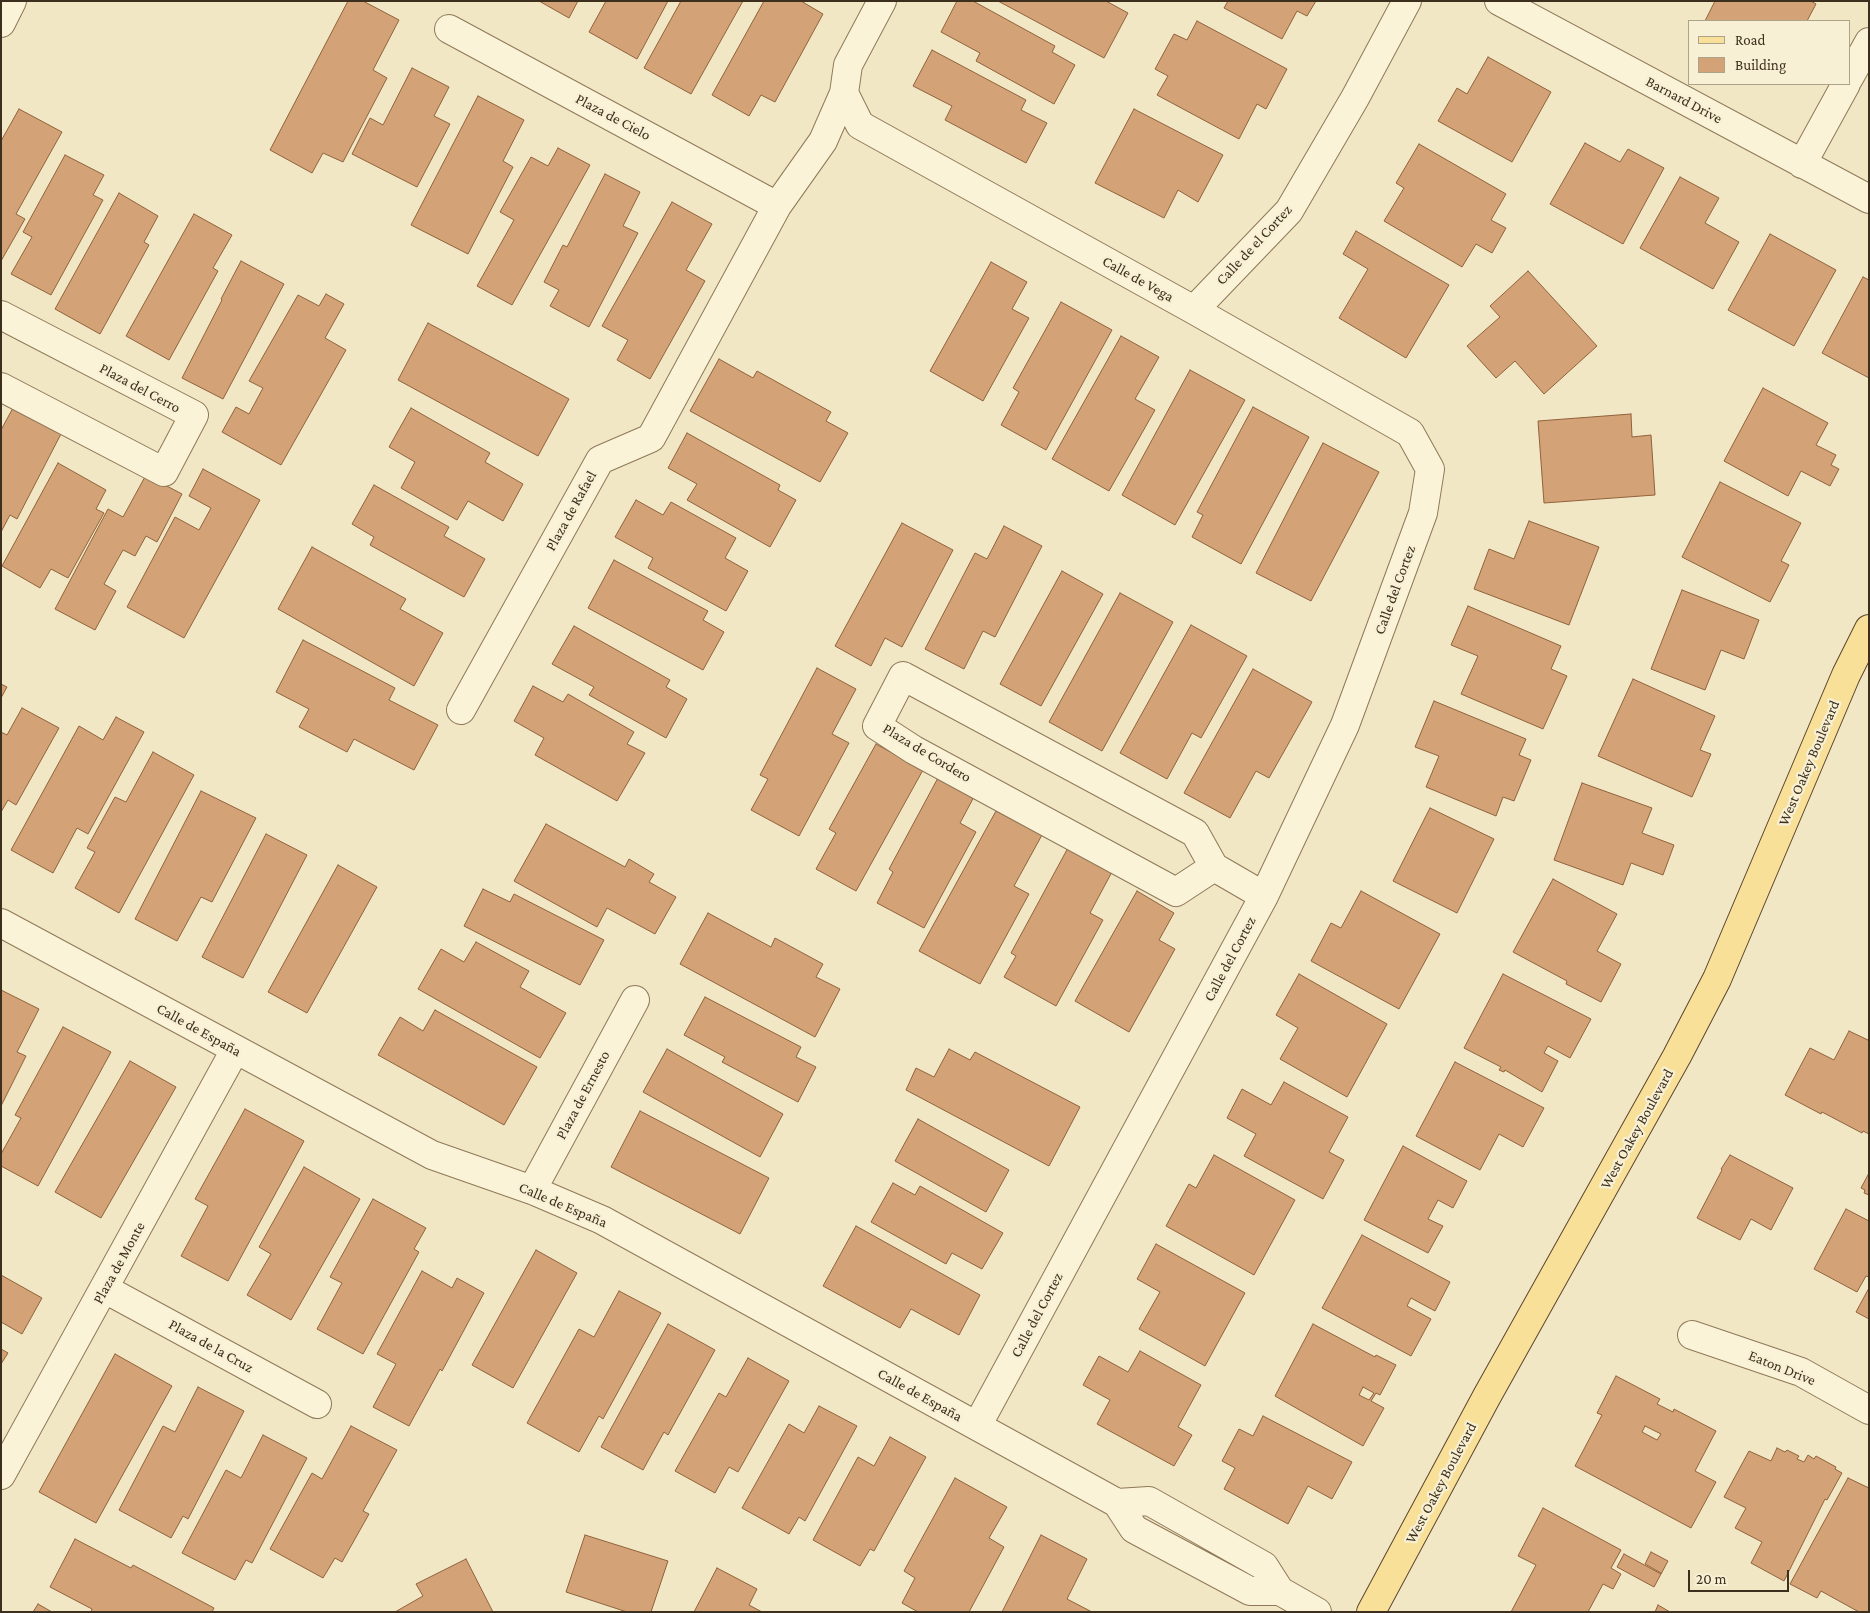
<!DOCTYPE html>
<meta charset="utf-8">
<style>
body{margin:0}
#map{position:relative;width:1870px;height:1613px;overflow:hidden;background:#f2e7c4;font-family:"Crimson Pro",serif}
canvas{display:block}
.frame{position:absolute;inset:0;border:2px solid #3d2f1e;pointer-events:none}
.legend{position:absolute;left:1688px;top:20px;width:162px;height:65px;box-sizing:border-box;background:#f8f0d4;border:1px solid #ada38b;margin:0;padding:6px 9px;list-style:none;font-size:15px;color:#3d2f1e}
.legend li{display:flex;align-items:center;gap:10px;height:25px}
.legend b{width:25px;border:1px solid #ada38b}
.scale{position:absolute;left:1688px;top:1570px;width:101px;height:22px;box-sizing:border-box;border:2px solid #3d2f1e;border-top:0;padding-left:6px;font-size:15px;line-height:18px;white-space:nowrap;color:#3d2f1e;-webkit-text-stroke:4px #f8f0d4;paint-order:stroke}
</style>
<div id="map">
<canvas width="1870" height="1613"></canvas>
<div class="frame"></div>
<ul class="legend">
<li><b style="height:6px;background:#f8e099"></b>Road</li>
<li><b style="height:14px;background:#d3a276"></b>Building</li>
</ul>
<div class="scale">20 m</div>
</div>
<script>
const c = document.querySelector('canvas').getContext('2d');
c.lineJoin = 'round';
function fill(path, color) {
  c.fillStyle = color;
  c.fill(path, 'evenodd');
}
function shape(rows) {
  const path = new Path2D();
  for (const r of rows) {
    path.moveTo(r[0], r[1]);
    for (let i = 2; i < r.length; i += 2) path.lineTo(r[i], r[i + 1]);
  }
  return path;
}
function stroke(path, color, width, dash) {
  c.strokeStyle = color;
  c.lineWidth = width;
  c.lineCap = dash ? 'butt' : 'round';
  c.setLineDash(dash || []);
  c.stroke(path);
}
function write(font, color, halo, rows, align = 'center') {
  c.font = font + ' "Crimson Pro",serif';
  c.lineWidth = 4.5;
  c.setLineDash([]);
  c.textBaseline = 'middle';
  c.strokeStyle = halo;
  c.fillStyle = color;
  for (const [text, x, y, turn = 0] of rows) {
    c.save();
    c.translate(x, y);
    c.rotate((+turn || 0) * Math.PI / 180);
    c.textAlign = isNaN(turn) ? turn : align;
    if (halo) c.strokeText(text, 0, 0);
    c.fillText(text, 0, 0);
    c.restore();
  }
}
const building = shape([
 [348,1,363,1,399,20,373,70,387,78,343,162,323,153,312,173,270,150,348,1],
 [539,1,578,1,569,18,539,1],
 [606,1,668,1,637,59,589,32,606,1],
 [681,1,743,1,691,94,644,68,681,1],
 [764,1,801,1,823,14,775,102,761,95,749,116,712,95,764,1],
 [957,1,973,1,1055,46,1052,52,1075,65,1054,104,976,61,980,53,941,32,957,1],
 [998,1,1106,1,1128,13,1104,58,998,1],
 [1228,1,1316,1,1307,16,1297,11,1282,39,1224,8,1228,1],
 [1715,1,1811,1,1816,4,1807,21,1705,21,1715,1],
 [1197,21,1287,69,1266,109,1257,104,1239,139,1157,95,1168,76,1155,69,1174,34,1187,40,1197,21],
 [932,50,1026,100,1021,110,1047,123,1026,163,945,120,952,106,913,86,932,50],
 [1488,57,1551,92,1512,162,1438,121,1457,88,1467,94,1488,57],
 [412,68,449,87,434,116,450,124,417,187,352,154,370,118,383,125,412,68],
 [478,96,524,120,503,161,513,167,468,254,411,225,478,96],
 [19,109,62,132,16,214,25,219,1,261,1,141,19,109],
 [1134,109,1223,155,1198,202,1178,190,1164,218,1095,183,1134,109],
 [1585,143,1620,162,1628,149,1664,168,1623,244,1550,204,1585,143],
 [1419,144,1506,194,1491,220,1506,228,1492,253,1476,244,1462,267,1384,221,1404,188,1396,183,1419,144],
 [558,148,590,165,512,305,477,286,514,220,500,212,531,157,548,166,558,148],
 [65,155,104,175,93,195,103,200,51,295,11,274,32,237,23,232,65,155],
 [605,174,640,192,623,226,638,233,589,327,550,306,559,290,544,282,563,245,567,247,605,174],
 [1680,177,1719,198,1705,223,1739,242,1713,289,1640,248,1680,177],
 [119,193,158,216,144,242,149,245,100,334,55,309,119,193],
 [672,202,712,224,686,270,705,281,650,379,617,360,628,340,602,326,672,202],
 [194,214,232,235,213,268,218,271,169,360,126,336,194,214],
 [1356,231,1449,285,1406,358,1339,318,1368,269,1343,254,1356,231],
 [1770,234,1836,270,1794,346,1728,310,1770,234],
 [241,261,284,284,223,399,182,378,222,300,221,299,241,261],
 [991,262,1027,282,1012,309,1029,318,983,401,930,371,991,262],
 [1528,271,1597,346,1544,394,1515,361,1496,378,1467,346,1500,317,1490,306,1528,271],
 [1863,277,1869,280,1869,378,1822,353,1863,277],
 [326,294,344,304,325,338,346,350,281,465,222,432,236,407,249,414,263,388,249,381,298,295,319,306,326,294],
 [1061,302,1112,330,1046,450,1001,425,1019,392,1013,388,1061,302],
 [428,323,569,399,538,456,398,380,428,323],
 [1121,336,1159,357,1135,399,1155,410,1109,491,1052,459,1121,336],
 [719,359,753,378,757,371,831,412,826,421,848,433,820,482,690,411,719,359],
 [1190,370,1245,400,1175,525,1122,495,1190,370],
 [1763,388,1828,423,1816,445,1836,455,1831,465,1839,469,1830,486,1801,471,1788,496,1724,461,1763,388],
 [14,406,62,432,17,519,10,515,1,532,1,430,14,406],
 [1253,407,1309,437,1241,564,1192,537,1203,515,1197,512,1253,407],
 [411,408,490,453,485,462,523,484,503,521,468,501,457,520,401,488,415,462,389,447,411,408],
 [1631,414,1632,437,1651,435,1655,495,1544,503,1538,421,1631,414],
 [687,433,780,485,778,490,796,500,770,547,687,500,697,484,668,468,687,433],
 [1323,443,1379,472,1311,601,1256,573,1323,443],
 [58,463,106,490,96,509,104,513,68,578,51,569,40,588,2,566,58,463],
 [203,469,260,500,184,638,127,607,175,517,199,530,211,508,189,496,203,469],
 [146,475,182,494,157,542,146,536,135,556,123,550,104,584,116,591,95,630,55,609,108,509,123,517,146,475],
 [1720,482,1801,523,1781,561,1789,565,1770,602,1682,557,1720,482],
 [374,485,449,527,444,536,485,559,464,597,370,545,374,537,352,524,374,485],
 [636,500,663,515,671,502,736,538,725,558,748,571,726,611,648,568,653,558,615,537,636,500],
 [1529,521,1599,547,1569,625,1474,589,1489,549,1514,559,1529,521],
 [902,523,953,550,902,647,885,638,871,666,835,646,902,523],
 [1004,526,1042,546,995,637,983,631,964,669,925,649,975,553,987,559,1004,526],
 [312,547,406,599,400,609,443,633,414,686,278,609,312,547],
 [614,560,708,611,703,620,724,632,703,670,588,608,614,560],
 [1062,571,1103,594,1041,706,1000,684,1062,571],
 [1682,590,1759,620,1744,659,1721,650,1705,690,1651,669,1682,590],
 [1120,593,1173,622,1102,751,1049,722,1120,593],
 [1468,606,1561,646,1551,669,1567,676,1543,729,1461,694,1478,656,1451,645,1468,606],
 [1191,625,1247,656,1201,738,1192,733,1167,779,1120,753,1191,625],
 [574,626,670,680,666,687,687,699,666,738,589,695,594,687,552,664,574,626],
 [303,640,395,688,389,700,438,725,414,770,354,739,347,752,299,727,309,709,276,692,303,640],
 [817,668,856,689,832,734,849,743,799,836,751,810,768,779,760,775,817,668],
 [1253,669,1312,702,1269,778,1256,771,1230,818,1184,793,1253,669],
 [1633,679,1715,716,1700,750,1711,754,1692,797,1598,756,1633,679],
 [1,684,7,687,1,698,1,684],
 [533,686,563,702,568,694,634,732,627,744,645,753,617,801,535,755,544,738,514,721,533,686],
 [1434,701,1526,739,1519,755,1531,760,1514,801,1503,797,1496,816,1426,787,1439,756,1415,747,1434,701],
 [22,708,59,728,16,805,8,800,1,812,1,732,7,735,22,708],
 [116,717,144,732,88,834,77,828,53,873,11,850,79,726,103,740,116,717],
 [876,744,923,770,856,891,816,869,836,833,829,829,876,744],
 [153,752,194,775,119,913,75,888,95,852,87,848,115,797,126,802,153,752],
 [939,776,975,795,960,823,976,832,924,928,877,903,893,872,889,869,939,776],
 [1582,783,1652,808,1642,833,1674,845,1663,875,1631,863,1623,885,1554,860,1582,783],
 [201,791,256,818,212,902,201,897,177,941,135,919,201,791],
 [1430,808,1494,839,1457,913,1393,881,1430,808],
 [996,811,1042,835,1014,886,1029,894,980,984,919,951,996,811],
 [546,824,625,867,629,859,654,874,649,882,676,897,655,934,607,908,597,927,514,881,546,824],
 [266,834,307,855,243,978,202,957,266,834],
 [1069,846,1113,870,1090,913,1103,920,1056,1006,1004,977,1016,956,1011,953,1069,846],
 [338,865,377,887,307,1013,268,992,338,865],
 [1553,879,1617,914,1597,951,1621,964,1601,1002,1566,984,1567,981,1513,952,1553,879],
 [483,889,510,902,514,894,604,940,580,985,464,926,483,889],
 [1137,891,1174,913,1159,940,1175,949,1129,1032,1075,1001,1137,891],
 [1361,891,1440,934,1399,1009,1311,961,1331,923,1341,928,1361,891],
 [708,913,771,947,775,938,823,964,816,977,840,989,815,1037,680,964,708,913],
 [476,942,529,971,520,987,566,1013,540,1058,418,989,441,949,464,962,476,942],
 [1299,974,1387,1024,1347,1097,1280,1059,1298,1028,1276,1015,1299,974],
 [1503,974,1591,1019,1570,1058,1548,1046,1544,1053,1558,1061,1542,1092,1505,1070,1504,1072,1499,1070,1501,1067,1464,1048,1503,974],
 [1,990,39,1009,17,1052,26,1056,1,1106,1,990],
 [705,997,801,1047,796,1057,816,1067,798,1102,722,1062,725,1057,684,1035,705,997],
 [435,1010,537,1067,504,1125,378,1055,400,1017,423,1031,435,1010],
 [63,1027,111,1052,38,1186,1,1166,1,1154,21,1118,15,1115,63,1027],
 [1849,1031,1868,1040,1869,1042,1869,1134,1863,1131,1862,1133,1822,1112,1821,1114,1785,1095,1810,1048,1834,1060,1849,1031],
 [667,1049,783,1114,760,1157,643,1092,667,1049],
 [949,1049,970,1060,975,1052,1080,1107,1049,1166,906,1090,916,1068,934,1077,949,1049],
 [130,1061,176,1087,101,1218,55,1192,130,1061],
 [1455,1062,1544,1108,1523,1147,1499,1134,1480,1170,1416,1136,1455,1062],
 [1284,1082,1348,1117,1329,1152,1344,1160,1323,1199,1244,1156,1256,1134,1227,1118,1242,1089,1271,1105,1284,1082],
 [245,1109,304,1141,228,1281,181,1256,208,1206,195,1199,245,1109],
 [640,1111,769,1178,740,1234,611,1167,640,1111],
 [918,1119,1009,1170,986,1212,895,1161,918,1119],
 [1403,1146,1467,1181,1453,1208,1438,1200,1428,1219,1443,1226,1428,1253,1364,1220,1403,1146],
 [1214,1155,1295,1200,1254,1275,1166,1226,1189,1184,1196,1188,1214,1155],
 [1730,1155,1793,1188,1771,1230,1751,1219,1740,1240,1697,1218,1722,1170,1721,1169,1730,1155],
 [304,1167,360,1199,291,1320,247,1295,271,1254,259,1247,304,1167],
 [1869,1173,1869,1195,1864,1193,1865,1190,1861,1188,1869,1173],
 [893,1183,915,1195,920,1186,1003,1233,982,1269,952,1253,946,1264,871,1222,893,1183],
 [373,1199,426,1228,414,1249,419,1252,363,1354,317,1329,342,1283,330,1277,373,1199],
 [1846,1209,1869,1221,1869,1277,1866,1276,1857,1292,1814,1269,1846,1209],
 [856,1226,980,1295,959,1335,911,1309,900,1328,823,1286,856,1226],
 [1362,1235,1450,1282,1435,1311,1411,1298,1407,1306,1431,1319,1411,1356,1322,1308,1362,1235],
 [1156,1244,1245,1293,1205,1366,1139,1329,1160,1292,1137,1279,1156,1244],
 [536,1250,577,1273,513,1388,472,1365,536,1250],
 [422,1271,452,1288,457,1278,484,1293,442,1371,440,1369,409,1426,373,1407,396,1364,377,1354,422,1271],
 [1,1275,42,1298,22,1334,1,1322,1,1275],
 [1869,1288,1869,1319,1856,1312,1869,1288],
 [619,1291,661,1313,603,1419,599,1416,579,1452,527,1423,579,1329,594,1337,619,1291],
 [668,1324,715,1350,668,1435,664,1432,643,1470,601,1447,668,1324],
 [1313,1324,1375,1357,1376,1355,1396,1365,1380,1395,1376,1393,1371,1401,1384,1408,1363,1446,1275,1396,1313,1324],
 [1363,1387,1374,1393,1369,1400,1359,1395,1363,1387],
 [1,1349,8,1353,1,1364,1,1349],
 [1140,1351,1201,1385,1178,1427,1192,1435,1174,1466,1097,1424,1110,1400,1083,1385,1099,1356,1128,1372,1140,1351],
 [115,1354,172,1386,96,1523,39,1492,115,1354],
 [748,1358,789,1381,738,1472,729,1467,715,1493,675,1471,719,1393,726,1397,748,1358],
 [1616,1376,1660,1399,1657,1404,1673,1412,1674,1409,1716,1431,1695,1471,1716,1482,1691,1528,1575,1466,1602,1415,1597,1413,1616,1376],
 [1645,1426,1661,1434,1657,1440,1642,1432,1645,1426],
 [198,1387,244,1411,188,1519,183,1516,171,1538,119,1510,163,1426,175,1432,198,1387],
 [819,1406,857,1426,805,1521,799,1517,789,1534,742,1508,789,1424,804,1433,819,1406],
 [1263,1416,1352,1462,1332,1499,1308,1486,1288,1524,1224,1489,1235,1468,1222,1461,1239,1429,1253,1436,1263,1416],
 [351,1426,397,1450,363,1511,369,1514,342,1562,335,1558,323,1578,270,1549,312,1473,322,1479,351,1426],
 [263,1435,307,1458,252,1563,246,1560,235,1580,182,1553,226,1470,241,1478,263,1435],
 [890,1437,926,1457,874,1551,870,1549,860,1566,813,1540,858,1457,874,1466,890,1437],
 [1777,1448,1785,1452,1787,1450,1799,1456,1797,1459,1804,1462,1808,1455,1814,1459,1816,1456,1836,1467,1835,1469,1842,1473,1827,1500,1825,1499,1784,1581,1751,1563,1762,1542,1735,1528,1746,1508,1724,1497,1749,1451,1771,1461,1777,1448],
 [955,1478,1007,1507,989,1538,1004,1547,969,1612,918,1612,902,1603,915,1578,904,1571,955,1478],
 [1848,1478,1869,1488,1869,1612,1859,1612,1821,1591,1817,1598,1790,1584,1848,1478],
 [1543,1508,1621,1550,1611,1568,1621,1574,1613,1589,1603,1584,1588,1612,1511,1612,1536,1565,1518,1556,1543,1508],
 [585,1535,668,1561,651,1612,627,1612,566,1592,585,1535],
 [1041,1535,1087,1559,1067,1599,1092,1612,1002,1612,1041,1535],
 [75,1539,131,1568,133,1565,214,1608,212,1612,91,1612,92,1609,50,1587,75,1539],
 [1651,1552,1668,1561,1661,1574,1661,1573,1645,1564,1651,1552],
 [1624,1554,1661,1574,1654,1587,1617,1567,1624,1554],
 [466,1559,493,1612,395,1612,423,1596,416,1584,466,1559],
 [717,1568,757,1589,749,1605,762,1612,694,1612,717,1568],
 [38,1604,52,1612,33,1612,38,1604],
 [1658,1605,1670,1612,1655,1612,1658,1605]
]);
const minor = shape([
 [1499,1,1869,199],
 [1,23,12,1],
 [449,29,777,206],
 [1849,78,1869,42],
 [844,93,860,125,1194,310,1410,433,1430,469,1423,513,1345,725,1264,896,977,1426],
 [1802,164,1846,84],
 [1194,310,1289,211,1355,98,1407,1],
 [1,315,194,415,164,472,1,387],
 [461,710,600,460,651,438,777,206,823,141,844,93,848,65,882,1],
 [1214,867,1176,892,914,750,877,726,903,676,1195,833,1214,867,1264,896],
 [1,923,432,1155,532,1190,602,1220,1117,1503,1134,1529,1250,1591,1280,1591],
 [532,1190,635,1000],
 [105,1289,317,1404],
 [1692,1335,1801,1372,1869,1410],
 [1,1475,235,1050],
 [1117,1503,1149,1501,1264,1566,1280,1591,1317,1612]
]);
const major = shape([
 [1371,1612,1487,1396,1677,1056,1717,979,1846,675,1869,629]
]);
const streetNames = [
 ["Barnard Drive",1684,100,28],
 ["Plaza de Cielo",613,117,28],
 ["Calle de el Cortez",1254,245,-47],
 ["Calle de Vega",1138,279,29],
 ["Plaza del Cerro",140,388,28],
 ["Plaza de Rafael",571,511,-61],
 ["Calle del Cortez",1395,590,-70],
 ["Plaza de Cordero",927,753,31],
 ["West Oakey Boulevard",1809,763,-67],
 ["Calle del Cortez",1230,959,-62],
 ["Calle de España",199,1030,29],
 ["Plaza de Ernesto",583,1095,-62],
 ["West Oakey Boulevard",1637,1129,-61],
 ["Calle de España",563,1205,23],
 ["Plaza de Monte",119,1263,-61],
 ["Calle del Cortez",1037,1315,-62],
 ["Plaza de la Cruz",211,1346,29],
 ["Eaton Drive",1782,1368,22],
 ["Calle de España",920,1395,29],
 ["West Oakey Boulevard",1441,1483,-62]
];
fill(building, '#d3a276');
stroke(building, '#8f623c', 1);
stroke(minor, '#8e7858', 30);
stroke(major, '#5c452d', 30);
stroke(minor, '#fbf3d8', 28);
stroke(major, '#f8e099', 28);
write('15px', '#3d2f1e', '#f8f0d4', streetNames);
</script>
